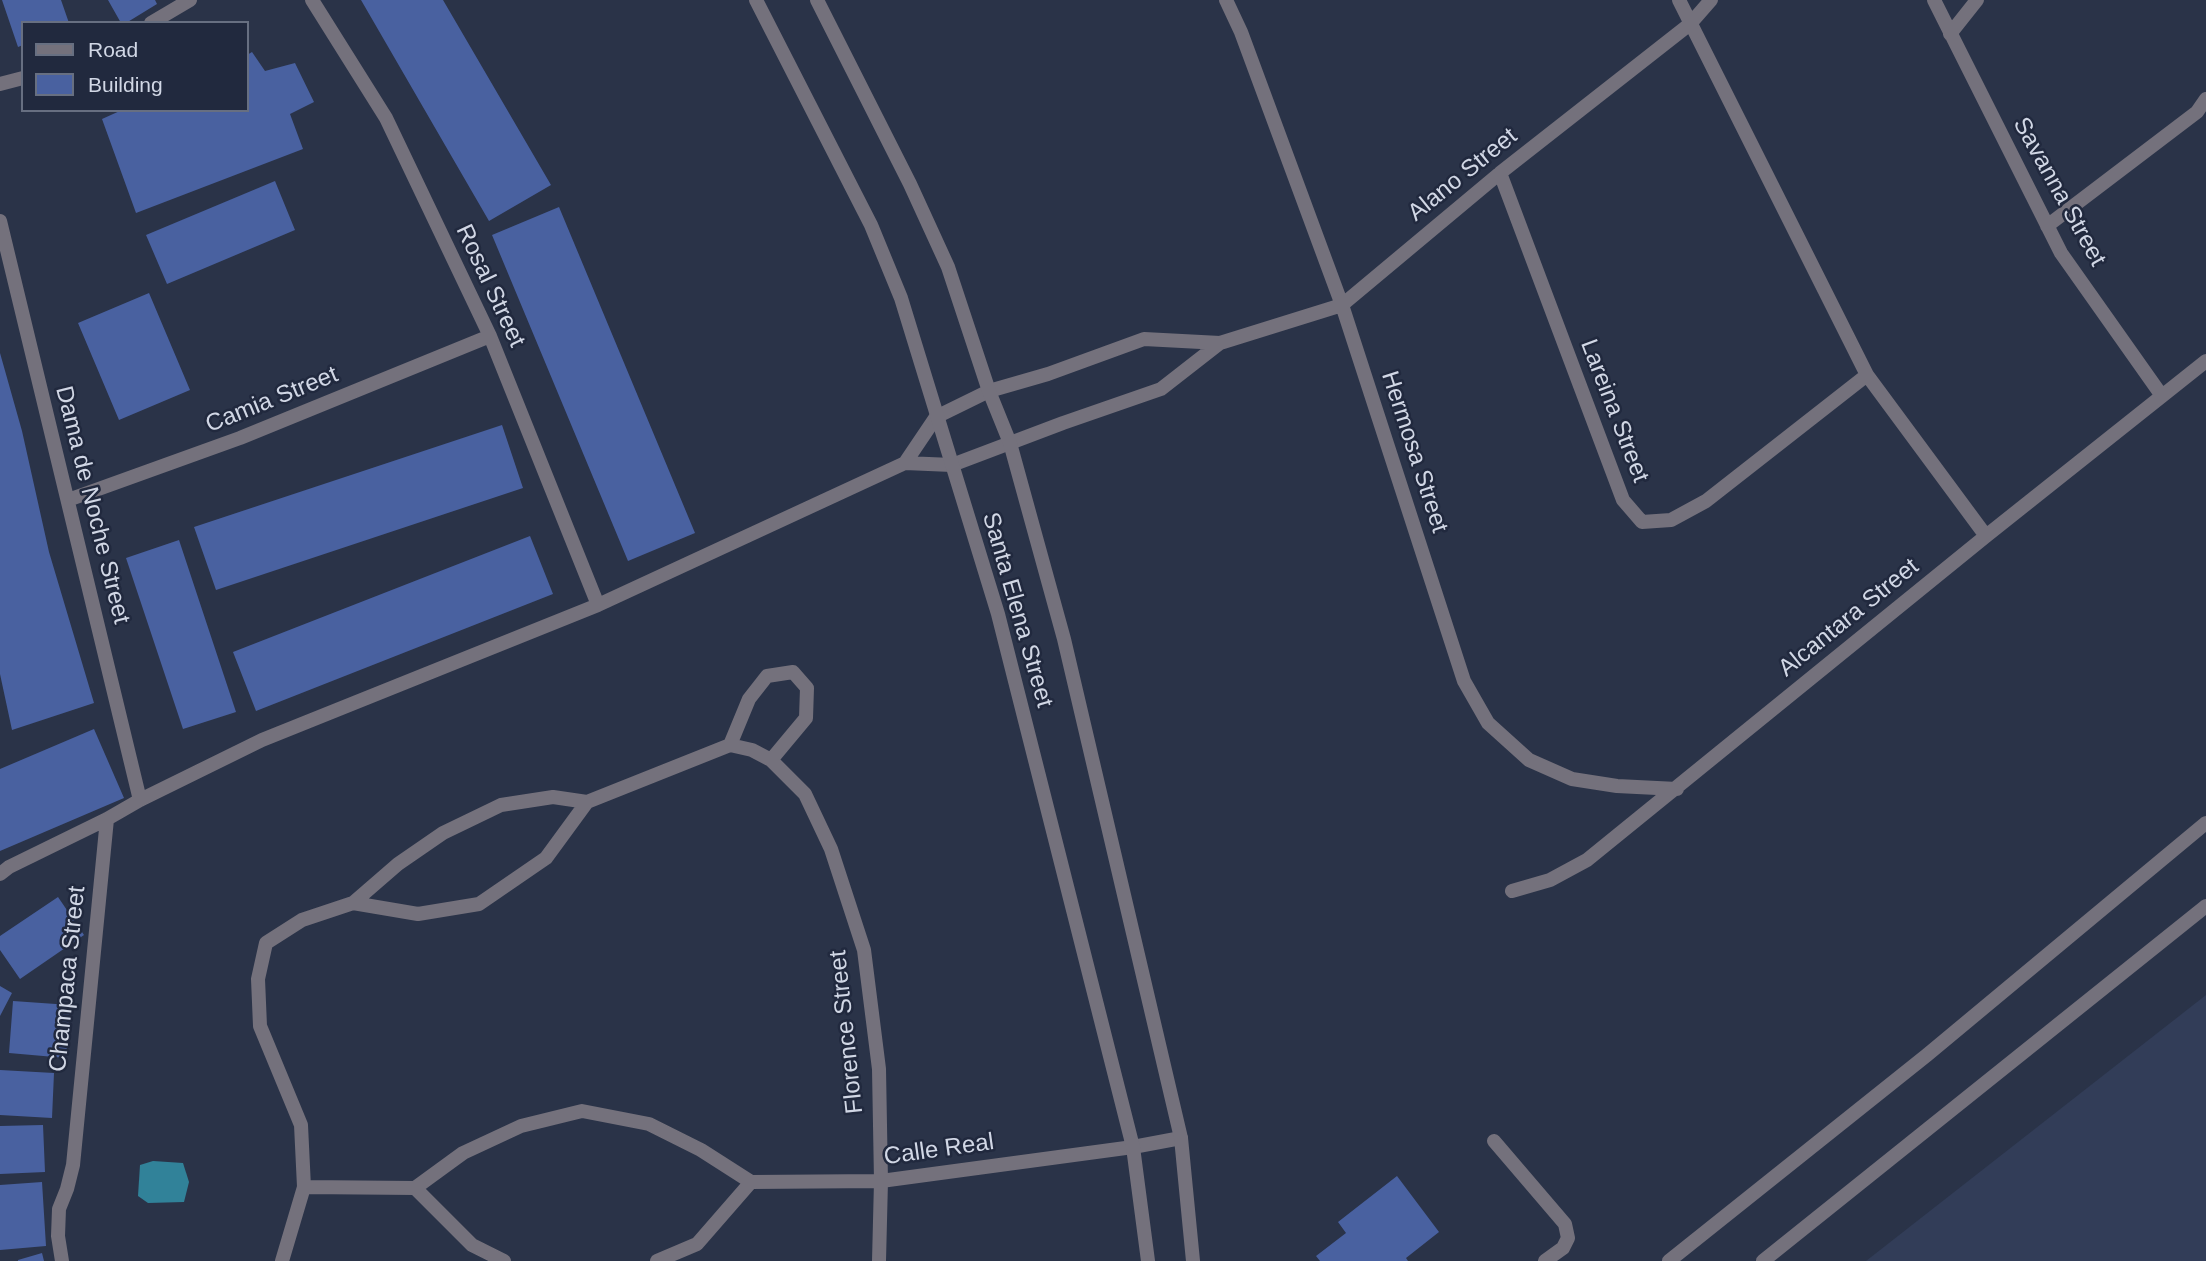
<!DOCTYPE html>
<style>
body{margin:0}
#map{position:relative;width:2206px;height:1261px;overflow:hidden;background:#2a3348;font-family:Helvetica,sans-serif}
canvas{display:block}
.legend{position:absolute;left:21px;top:21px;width:228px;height:91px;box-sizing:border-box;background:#21293e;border:2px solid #676f81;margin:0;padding:9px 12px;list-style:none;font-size:21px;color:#d1d7e5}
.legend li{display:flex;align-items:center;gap:14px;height:35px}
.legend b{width:35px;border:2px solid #676f81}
</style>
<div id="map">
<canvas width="2206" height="1261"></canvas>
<ul class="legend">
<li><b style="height:9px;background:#74717c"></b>Road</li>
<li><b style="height:19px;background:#4961a0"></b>Building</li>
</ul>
</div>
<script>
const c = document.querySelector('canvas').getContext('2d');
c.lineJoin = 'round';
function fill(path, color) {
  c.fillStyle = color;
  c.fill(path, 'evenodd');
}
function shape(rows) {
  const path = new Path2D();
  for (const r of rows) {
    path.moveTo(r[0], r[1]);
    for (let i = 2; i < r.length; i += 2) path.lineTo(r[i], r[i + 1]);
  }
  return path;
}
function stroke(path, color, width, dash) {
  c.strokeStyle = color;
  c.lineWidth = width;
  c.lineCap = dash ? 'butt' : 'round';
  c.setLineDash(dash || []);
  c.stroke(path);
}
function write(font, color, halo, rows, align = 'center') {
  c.font = font + ' Helvetica,sans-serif';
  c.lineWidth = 5;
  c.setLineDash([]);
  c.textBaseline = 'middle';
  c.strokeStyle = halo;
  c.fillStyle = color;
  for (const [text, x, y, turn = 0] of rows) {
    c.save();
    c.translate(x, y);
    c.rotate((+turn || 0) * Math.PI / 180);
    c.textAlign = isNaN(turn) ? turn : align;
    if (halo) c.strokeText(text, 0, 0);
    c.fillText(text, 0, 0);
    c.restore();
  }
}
const built = shape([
 [2206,995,2206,1261,1866,1261]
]);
const water = shape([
 [153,1161,183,1163,189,1182,184,1202,148,1203,138,1196,140,1165]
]);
const building = shape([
 [2,0,61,0,69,23,23,23,23,45,18,47],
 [108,0,155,0,157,4,126,23,121,23],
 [361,0,443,0,551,185,489,221],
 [252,52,265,71,295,63,314,102,290,114,303,149,136,213,102,119,122,110,247,110,247,55],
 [275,181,295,230,167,284,146,235],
 [559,207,695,533,628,561,492,235],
 [149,293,190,390,119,420,78,323],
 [0,353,22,431,49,552,94,703,12,730,0,674],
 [502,425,523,488,216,590,194,527],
 [530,536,553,594,256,711,233,652],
 [179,540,236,712,183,729,126,558],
 [94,729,124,798,0,851,0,769],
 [58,897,84,935,20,979,0,950,0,936],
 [0,986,12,993,0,1016],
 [13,1001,70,1005,66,1058,9,1053],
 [0,1070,54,1073,52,1118,0,1115],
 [43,1125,45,1172,0,1174,0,1126],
 [1397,1176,1439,1232,1406,1258,1408,1261,1320,1261,1316,1256,1346,1233,1338,1222],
 [42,1182,46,1246,0,1250,0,1185],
 [42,1253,44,1261,18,1261,18,1260]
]);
const service = shape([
 [1494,1141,1565,1224,1568,1238,1563,1248,1545,1261]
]);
const minor = shape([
 [312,0,386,118,490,336,598,605],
 [1226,0,1241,32,1342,305,1464,681,1488,723,1529,760,1572,779,1617,786,1677,789],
 [1679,0,1867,375,1986,536],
 [1934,0,2061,253,2162,396],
 [151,23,190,0],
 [1950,34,1977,0],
 [0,84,23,78],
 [1500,173,1623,500,1642,522,1671,520,1706,501,1867,375],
 [0,221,140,800],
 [2047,226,2197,112,2206,99],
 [905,463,936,417,989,391,1048,374,1144,339,1220,343,1342,305,1500,173,1690,24,1711,0],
 [68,500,240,438,490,336],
 [730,745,749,699,767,676,793,672,807,688,806,718,771,760],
 [0,874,9,867,107,819,140,800,262,740,598,605,905,463,952,465,1063,423,1161,389,1220,343],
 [1512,891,1550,880,1587,860,1986,536,2206,361],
 [353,903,398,864,443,833,501,805,553,797,587,802],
 [304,1187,415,1188],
 [62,1261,58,1236,59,1209,67,1189,73,1165,107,819],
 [282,1261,304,1187,301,1125,260,1026,258,979,266,943,302,920,353,903,418,914,479,904,546,858,587,802,730,745,752,750,771,760,805,794,831,849,864,950,879,1069,881,1181,879,1261],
 [504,1261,472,1245,415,1188,463,1153,521,1126,582,1111,649,1124,701,1150,751,1182,881,1181,1133,1147,1181,1138],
 [657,1261,697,1244,751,1182],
 [1669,1261,1927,1055,2206,823],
 [1763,1261,2206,906]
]);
const tertiary = shape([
 [756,0,871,225,901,298,998,614,1133,1147,1148,1261],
 [817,0,910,184,948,267,989,391,1010,443,1064,639,1181,1138,1193,1261]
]);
const streetNames = [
 ["Alano Street",1463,175,-39],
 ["Savanna Street",2059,192,61],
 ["Rosal Street",490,286,65],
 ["Camia Street",272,400,-22],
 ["Lareina Street",1614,411,69],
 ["Hermosa Street",1414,452,72],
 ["Dama de Noche Street",92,505,76],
 ["Santa Elena Street",1017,610,74],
 ["Alcantara Street",1849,618,-39],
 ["Champaca Street",68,979,-84],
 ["Florence Street",847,1032,-96],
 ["Calle Real",939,1150,-8]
];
fill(built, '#323d58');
fill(water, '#318299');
fill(building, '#4961a0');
stroke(service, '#74717c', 14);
stroke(minor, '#74717c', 14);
stroke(tertiary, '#74717c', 14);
write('24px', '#d1d7e5', '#21293e', streetNames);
</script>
